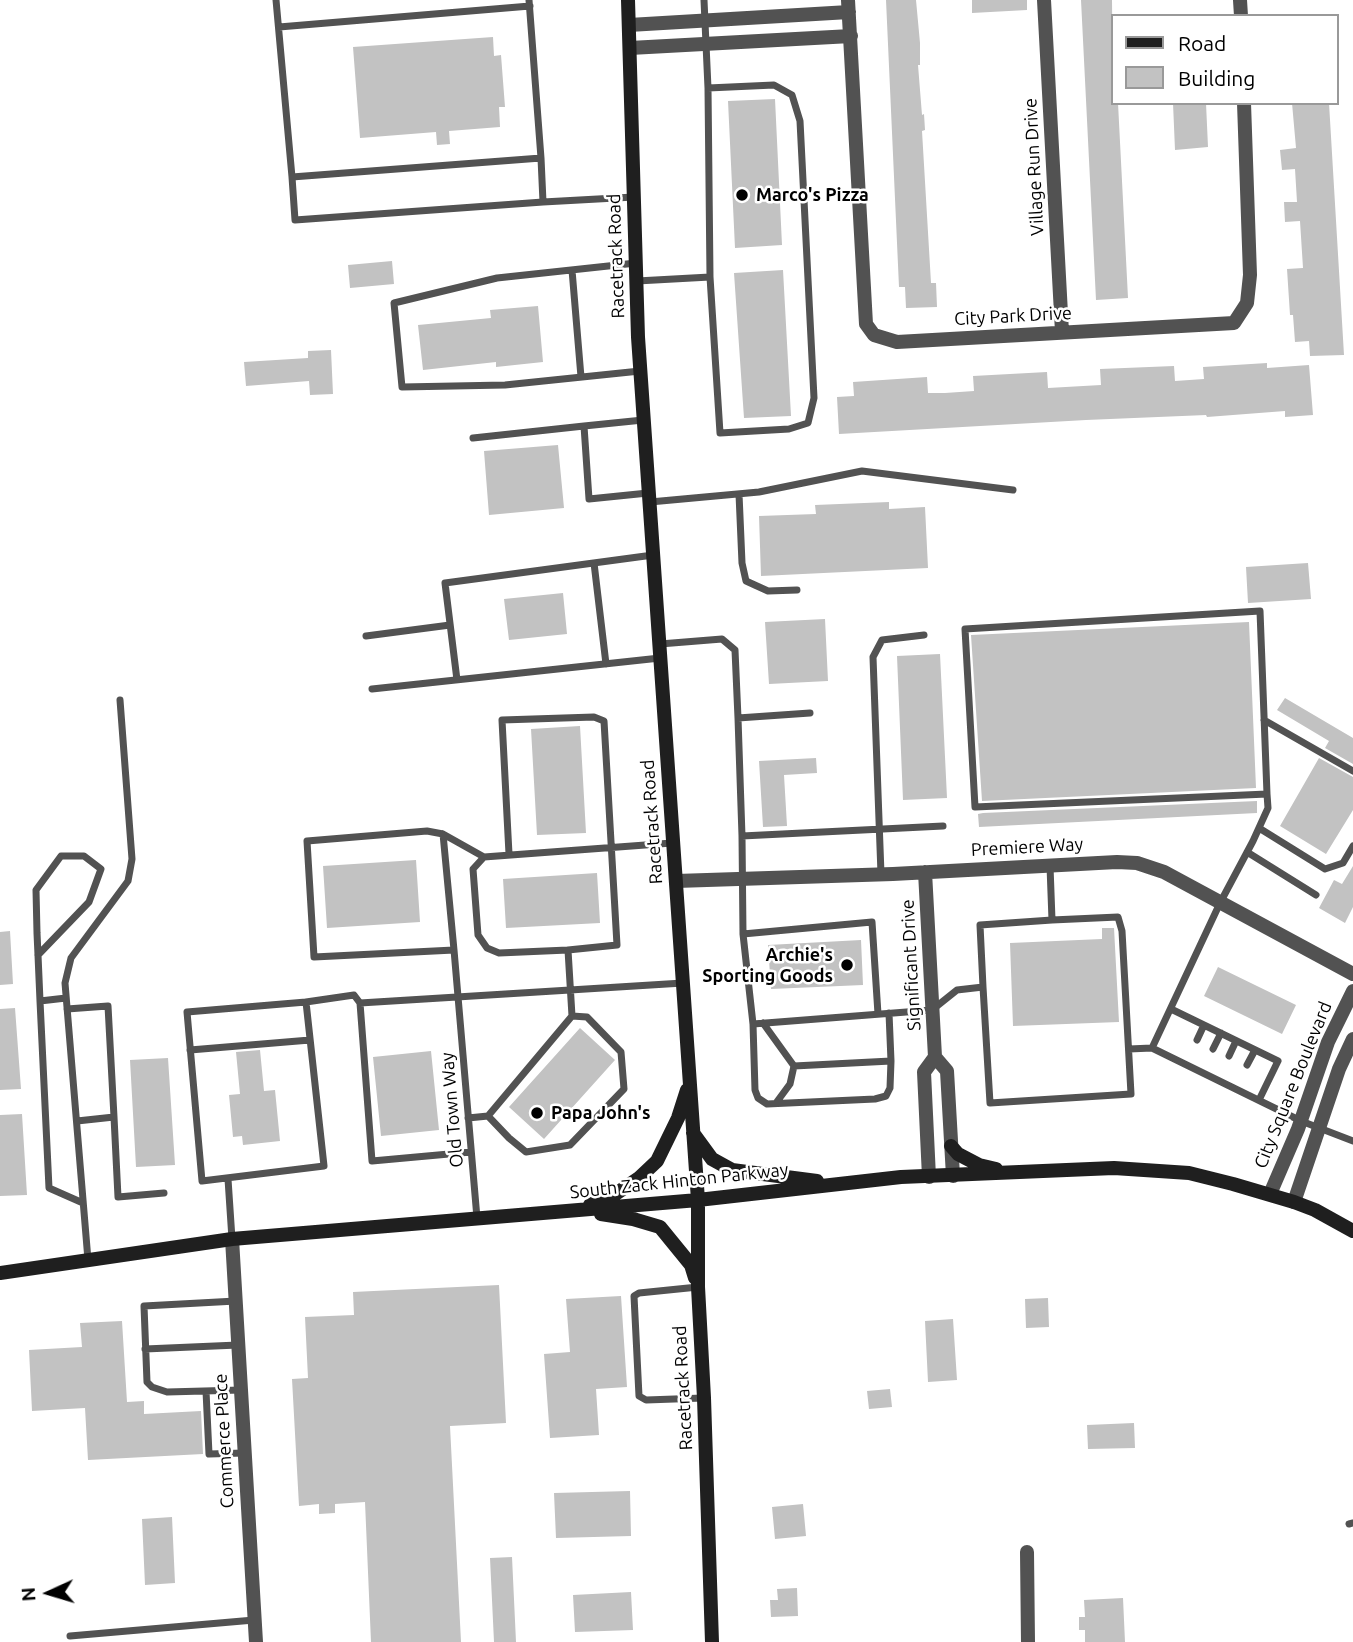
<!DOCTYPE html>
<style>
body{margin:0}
#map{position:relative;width:1353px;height:1642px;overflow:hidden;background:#fff;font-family:Ubuntu,sans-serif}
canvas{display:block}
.legend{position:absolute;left:1111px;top:14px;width:228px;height:91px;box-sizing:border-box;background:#fff;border:2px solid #999;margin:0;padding:9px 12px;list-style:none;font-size:21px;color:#000}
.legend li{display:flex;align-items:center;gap:14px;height:35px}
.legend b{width:35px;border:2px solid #999}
.north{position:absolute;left:14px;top:1558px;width:70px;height:70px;-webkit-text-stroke:5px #fff;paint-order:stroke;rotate:266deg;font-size:19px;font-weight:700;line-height:28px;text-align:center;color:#000}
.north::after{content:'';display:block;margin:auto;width:24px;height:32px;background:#000;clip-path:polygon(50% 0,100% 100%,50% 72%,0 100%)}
</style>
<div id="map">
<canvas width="1353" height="1642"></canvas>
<ul class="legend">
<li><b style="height:9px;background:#1f1f1f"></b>Road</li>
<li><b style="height:19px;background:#c2c2c2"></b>Building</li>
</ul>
<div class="north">N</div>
</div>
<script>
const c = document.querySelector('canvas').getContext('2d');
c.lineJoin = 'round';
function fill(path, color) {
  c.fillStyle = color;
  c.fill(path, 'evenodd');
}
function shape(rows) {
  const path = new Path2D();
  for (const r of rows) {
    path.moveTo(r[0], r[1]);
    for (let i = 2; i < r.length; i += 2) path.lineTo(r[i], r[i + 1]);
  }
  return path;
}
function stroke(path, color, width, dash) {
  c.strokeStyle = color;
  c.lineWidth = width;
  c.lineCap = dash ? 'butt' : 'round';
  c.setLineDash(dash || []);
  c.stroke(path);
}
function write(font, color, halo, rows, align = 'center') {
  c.font = font + ' Ubuntu,sans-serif';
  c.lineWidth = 5;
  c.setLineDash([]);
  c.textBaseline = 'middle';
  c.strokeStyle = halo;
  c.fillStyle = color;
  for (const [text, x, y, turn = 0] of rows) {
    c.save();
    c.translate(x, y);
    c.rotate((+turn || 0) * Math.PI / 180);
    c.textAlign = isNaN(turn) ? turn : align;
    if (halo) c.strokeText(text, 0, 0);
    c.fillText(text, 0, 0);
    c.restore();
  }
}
const building = shape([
 [886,0,916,0,920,43,920,65,918,65,922,115,924,114,925,130,922,131,931,283,936,283,937,307,906,308,905,287,899,287],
 [972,0,1027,0,1027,10,972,13],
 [1081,0,1112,0,1113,103,1118,103,1128,298,1096,300],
 [493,37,494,56,501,55,505,107,499,107,500,127,449,131,450,144,437,145,436,132,360,138,353,47],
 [775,99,782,245,735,248,728,101],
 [1173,103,1206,103,1208,147,1175,150],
 [1292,103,1329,103,1344,355,1310,356,1309,341,1295,342,1293,315,1290,315,1287,269,1303,268,1300,221,1285,222,1284,202,1297,202,1295,169,1282,170,1280,150,1296,148],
 [392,261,394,284,350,288,348,265],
 [783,270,791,416,744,418,734,273],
 [538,306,543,362,496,367,496,362,423,370,418,325,491,318,490,310],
 [331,350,333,394,310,395,309,381,246,386,244,362,308,358,308,351],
 [1267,363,1267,368,1309,365,1313,415,1285,417,1285,411,1207,417,1206,415,1086,420,839,434,837,397,854,396,853,382,927,377,928,393,945,393,974,391,973,376,1047,372,1048,388,1101,385,1100,369,1174,366,1175,381,1204,379,1203,367],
 [558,445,564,508,489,515,484,451],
 [889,502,889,509,925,507,928,568,761,576,759,516,816,514,815,505],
 [1308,563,1311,599,1248,603,1246,567],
 [563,593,567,634,509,640,504,599],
 [825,619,828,681,769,684,765,622],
 [1249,622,1256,788,982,801,971,635],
 [940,654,947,798,903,800,897,656],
 [1285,698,1353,738,1353,764,1325,748,1329,741,1277,710],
 [580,726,586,833,537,835,531,729],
 [816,758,817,773,784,775,787,826,763,827,759,761],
 [1319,758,1353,777,1353,810,1326,854,1280,826],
 [1257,801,1257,813,979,827,978,814,983,813],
 [416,860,420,922,327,928,323,866],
 [1353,866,1353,907,1345,923,1319,908,1334,880,1342,884],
 [597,873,600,923,506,928,503,879],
 [1102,928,1114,928,1119,1022,1013,1026,1010,943,1102,939],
 [10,931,13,984,0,985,0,932],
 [861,940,863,985,771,989,768,945],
 [1218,967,1296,1005,1282,1034,1204,996],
 [15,1008,21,1089,0,1090,0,1009],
 [580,1028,615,1060,544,1139,509,1107],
 [260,1050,264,1091,275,1090,280,1141,243,1145,242,1136,233,1137,229,1095,240,1094,236,1052],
 [431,1051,439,1130,381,1136,373,1057],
 [168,1058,175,1165,136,1167,130,1060],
 [22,1114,27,1195,0,1196,0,1115],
 [499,1285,506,1423,450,1426,461,1642,371,1642,365,1502,335,1504,335,1513,319,1514,319,1504,299,1506,292,1379,308,1378,305,1317,354,1315,353,1292],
 [621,1296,627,1387,596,1389,599,1435,550,1438,544,1354,570,1352,566,1299],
 [1048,1298,1049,1327,1026,1328,1025,1299],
 [953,1319,957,1380,928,1382,925,1321],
 [122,1321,127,1402,144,1401,144,1414,201,1411,203,1454,88,1460,85,1408,32,1411,29,1350,82,1347,80,1323],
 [890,1389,892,1407,869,1409,867,1391],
 [1134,1423,1135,1448,1088,1449,1087,1425],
 [630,1491,631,1536,556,1538,554,1493],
 [803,1504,806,1536,775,1539,772,1507],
 [172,1517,175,1583,145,1585,142,1519],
 [512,1557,516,1642,494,1642,490,1558],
 [797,1588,798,1616,771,1617,770,1600,778,1600,777,1589],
 [631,1592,633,1630,575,1632,573,1595],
 [1123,1598,1125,1642,1085,1642,1085,1630,1079,1630,1079,1617,1085,1617,1084,1600]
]);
const lane = shape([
 [276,0,292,177,541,158,543,202,634,197],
 [529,0,541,158],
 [704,0,708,88],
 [279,27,530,6],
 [292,177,295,220,543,202],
 [636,263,497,278,394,303,402,387,505,385,640,371],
 [572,270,581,377],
 [637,281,710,277,720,433,789,429,808,423,814,398,800,121,792,95,774,85,708,88,710,277],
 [643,420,584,426,589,499,648,493],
 [473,438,584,426],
 [739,494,742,563,746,581,768,591,797,590],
 [650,502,759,492,862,471,1013,490],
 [594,563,606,664],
 [366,636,450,625],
 [660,644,722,639,735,650,738,718,810,713],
 [457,680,445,583,653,555],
 [372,689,660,658],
 [738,718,742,836,943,826],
 [1264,720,1353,771],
 [1259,828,1325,869,1343,863,1353,846],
 [443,834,484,857],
 [742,836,743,934,753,1024,932,1010,957,990,983,987,990,1103,1131,1094,1122,931,1118,917,1052,920,1050,866],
 [1247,852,1316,895],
 [509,854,502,720,594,717,604,721,617,945,568,950],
 [881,874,873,657,882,640,924,635],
 [743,934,872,922,878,1014],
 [454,950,314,957,307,841,427,831,443,834,454,950,477,1218],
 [38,955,89,902,101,869,84,856,61,856,36,890,37,933,38,955,40,1001,49,1188,83,1203],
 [983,987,980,925,1052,920],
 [40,1001,66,998],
 [306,1002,324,1166,202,1181,187,1012,306,1002],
 [306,1002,354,995,360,1003],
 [67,1009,108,1006,114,1117],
 [1171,1009,1278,1061,1259,1100],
 [763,1023,794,1066,891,1061],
 [753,1024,755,1090,758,1098,767,1104,875,1099,886,1096,890,1088,891,1061,889,1013],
 [1197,1040,1204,1025],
 [1152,1048,1220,903,1253,841,1268,808,1267,794,1260,611,965,629,975,807,1267,794],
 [1129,1049,1152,1048,1301,1121,1353,1141],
 [1213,1049,1221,1033],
 [190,1050,310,1040],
 [1229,1056,1236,1041],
 [1247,1065,1255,1050],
 [776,1103,790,1084,794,1066],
 [488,1116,572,1016],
 [468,1118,488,1116,509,1138,526,1152,570,1145,624,1089,621,1052,587,1017,572,1016,568,950,499,953,487,948,478,935,473,869,484,857,672,843],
 [77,1121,114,1117,118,1197,164,1193],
 [471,1152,372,1161,360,1003,683,983],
 [228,1179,232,1239],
 [88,1260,65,983,71,958,128,881,132,859,120,700],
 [698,1287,639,1293,634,1296,639,1396,646,1400,703,1398],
 [236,1301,144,1306,147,1382,152,1387,167,1392,241,1390],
 [145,1349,238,1345],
 [206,1391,209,1454,244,1453],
 [1349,1524,1353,1523],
 [70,1636,254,1620]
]);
const street = shape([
 [848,0,866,324,874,335,897,342,1234,323,1247,303,1250,275,1244,103],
 [1044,0,1062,332],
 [1240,0,1241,16],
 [629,25,849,12],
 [630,48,851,36],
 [925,872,935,1057,947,1071,953,1176],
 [676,881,893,874,1117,862,1137,863,1164,872,1353,974],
 [929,1177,924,1072,935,1057],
 [1270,1194,1298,1129,1328,1042,1353,991],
 [1294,1202,1339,1069,1353,1039],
 [232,1239,256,1642],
 [1027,1552,1028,1642]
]);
const secondary = shape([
 [628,0,638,337,698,1200,698,1287,704,1398,712,1642],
 [693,1133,712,1159,732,1170,817,1181],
 [951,1146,958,1154,979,1165,996,1169],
 [590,1205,614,1195,639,1178,657,1161,678,1118,687,1090],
 [601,1214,633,1219,660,1227,691,1265,695,1278],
 [0,1273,232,1239,698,1200,901,1177,1114,1168,1189,1173,1233,1184,1294,1202,1315,1210,1353,1231]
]);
const markers = [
 [742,195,7,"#000"],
 [847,965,7,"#000"],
 [537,1113,7,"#000"]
];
const streetNames = [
 ["Village Run Drive",1034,167,-93],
 ["Racetrack Road",616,256,-92],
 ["City Park Drive",1013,316,-3],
 ["Racetrack Road",652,822,-94],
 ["Premiere Way",1027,847,-3],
 ["Significant Drive",911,965,-93],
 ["City Square Boulevard",1293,1085,-68],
 ["Old Town Way",452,1110,-95],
 ["South Zack Hinton Parkway",679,1181,-6],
 ["Racetrack Road",683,1388,-93],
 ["Commerce Place",224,1441,-93]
];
const poiNames = [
 ["Marco's Pizza",756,195],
 ["Archie's",833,955,"right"],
 ["Sporting Goods",833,976,"right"],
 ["Papa John's",551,1113]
];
fill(building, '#c2c2c2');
stroke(lane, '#525252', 7);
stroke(street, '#525252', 14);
stroke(secondary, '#1f1f1f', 14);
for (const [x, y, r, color] of markers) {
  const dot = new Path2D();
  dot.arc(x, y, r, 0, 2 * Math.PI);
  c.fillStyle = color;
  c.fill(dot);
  stroke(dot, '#fff', 2.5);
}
write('18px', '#000', '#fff', streetNames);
write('bold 18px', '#000', '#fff', poiNames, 'left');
</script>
